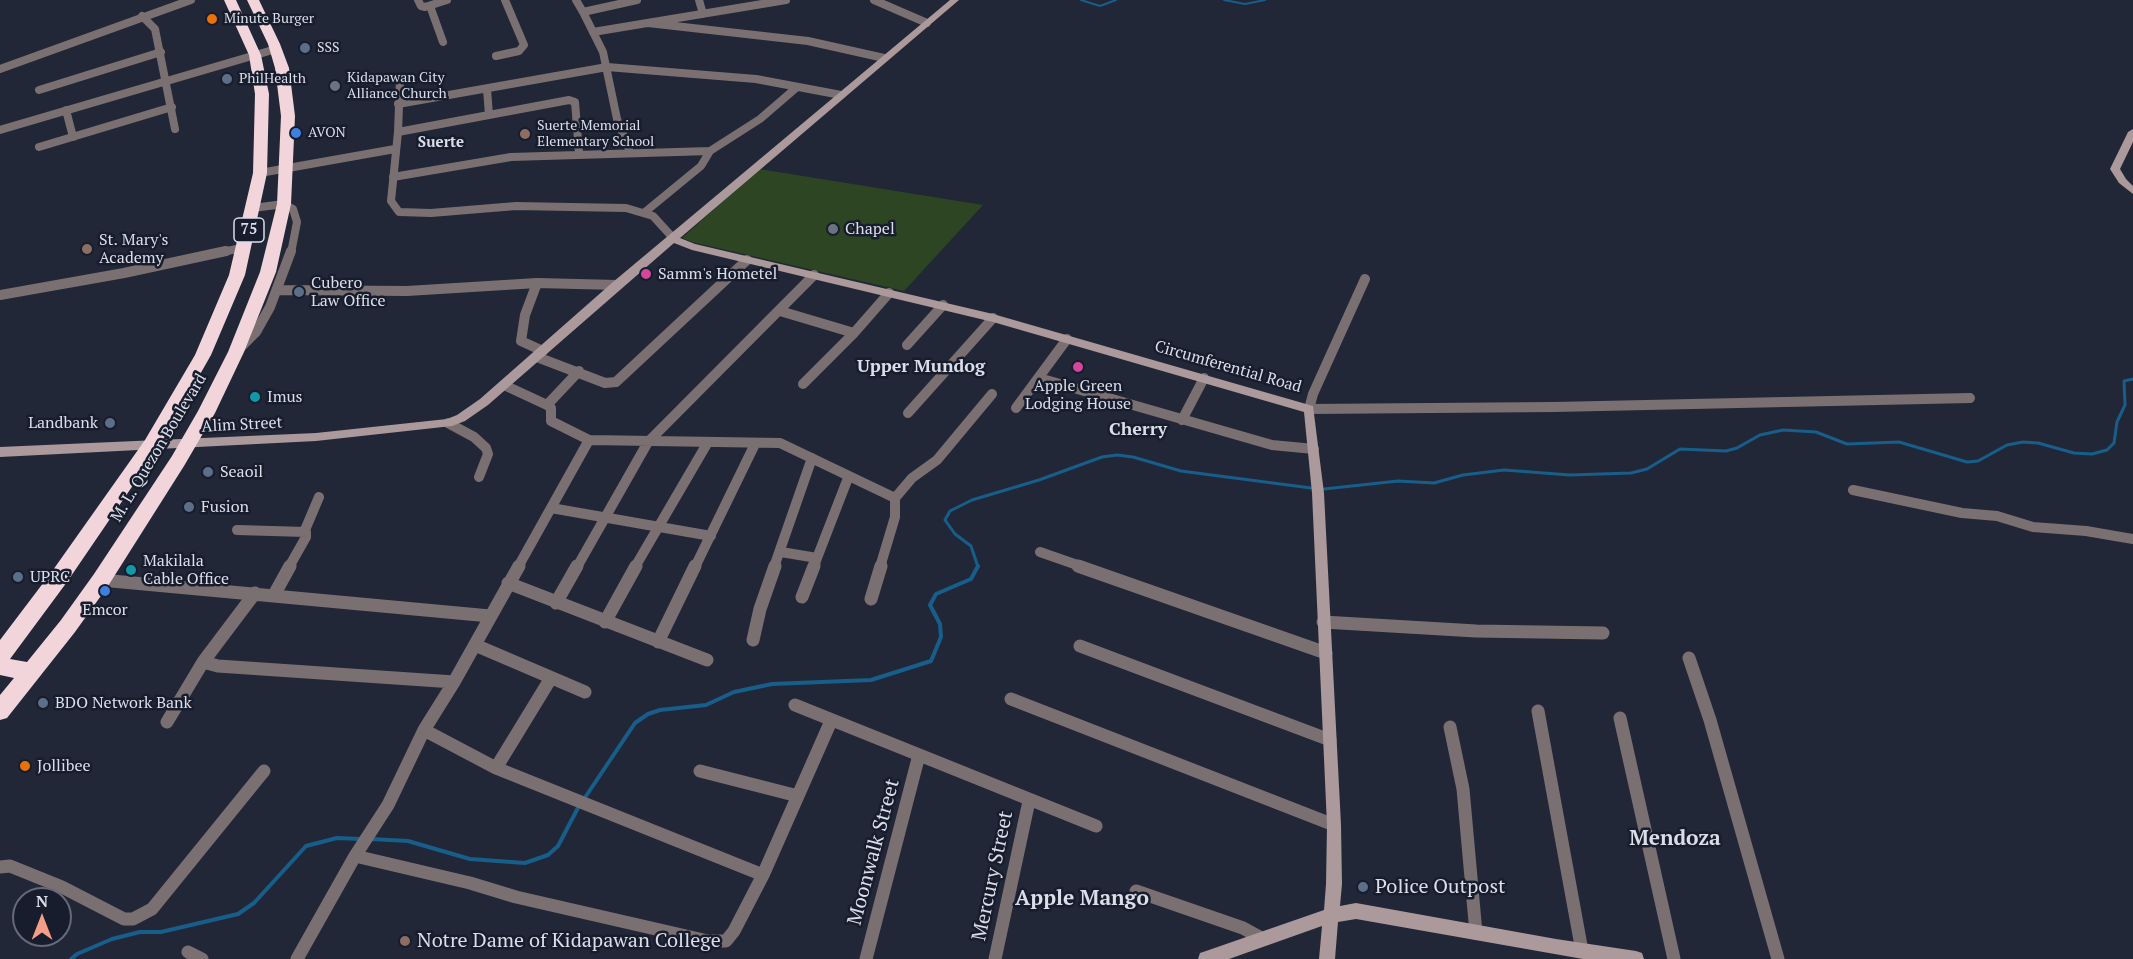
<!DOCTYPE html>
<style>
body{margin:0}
#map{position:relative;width:2133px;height:959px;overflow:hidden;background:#222737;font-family:"PT Serif",serif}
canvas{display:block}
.north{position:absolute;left:12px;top:887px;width:60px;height:60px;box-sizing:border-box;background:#181d2d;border:2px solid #666a78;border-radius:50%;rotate:0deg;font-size:16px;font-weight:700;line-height:24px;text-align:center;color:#dadee9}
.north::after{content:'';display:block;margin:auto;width:21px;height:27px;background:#f49e88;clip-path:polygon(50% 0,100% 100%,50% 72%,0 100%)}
</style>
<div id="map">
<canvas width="2133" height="959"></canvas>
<div class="north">N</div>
</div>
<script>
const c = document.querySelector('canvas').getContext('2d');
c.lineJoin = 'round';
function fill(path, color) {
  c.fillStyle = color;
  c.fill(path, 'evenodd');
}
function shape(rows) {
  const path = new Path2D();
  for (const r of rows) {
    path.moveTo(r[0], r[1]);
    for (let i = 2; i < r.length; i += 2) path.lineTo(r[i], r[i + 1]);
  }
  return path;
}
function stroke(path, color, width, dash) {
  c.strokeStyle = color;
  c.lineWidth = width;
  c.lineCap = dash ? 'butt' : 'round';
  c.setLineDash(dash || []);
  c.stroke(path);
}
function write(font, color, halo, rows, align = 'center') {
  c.font = font + ' "PT Serif",serif';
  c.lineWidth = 5;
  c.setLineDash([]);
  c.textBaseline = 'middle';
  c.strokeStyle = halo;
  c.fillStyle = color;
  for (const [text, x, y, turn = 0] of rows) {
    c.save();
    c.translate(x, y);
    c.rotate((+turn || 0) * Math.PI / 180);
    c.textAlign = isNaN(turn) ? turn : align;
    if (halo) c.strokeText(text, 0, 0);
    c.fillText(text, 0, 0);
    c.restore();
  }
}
const green = shape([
 [759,169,983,205,904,291,692,242,682,238]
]);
const streamFar2 = shape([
 [1081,0,1100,6,1116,0],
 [1224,0,1245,4,1265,0]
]);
const streamFar1 = shape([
 [1324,489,1398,481,1434,483,1463,475,1504,470,1570,475,1631,473,1647,469,1680,449,1726,451,1737,448,1760,435,1783,430,1816,432,1847,444,1899,442,1967,462,1978,461,2007,445,2023,442,2038,443,2074,453,2092,454,2107,450,2114,443,2117,422,2125,405,2124,381,2133,379],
 [978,567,971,546,955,534,945,520,950,511,972,500,1039,480,1102,457,1117,455,1133,457,1181,471,1311,488]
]);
const stream = shape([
 [584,799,635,723,648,714,660,710,706,705,734,692,772,684,871,680,931,661,941,637,940,624,930,605,936,594,971,579,978,566],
 [371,839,408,841,470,859,525,863,548,855,558,846,580,804],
 [71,959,77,954,112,939,140,932,161,932,238,914,254,903,306,846,337,838,361,839]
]);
const streetFar2 = shape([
 [418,0,421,6,425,7,447,0],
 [576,0,583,12,637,0],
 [699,0,703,14],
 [874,0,927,23],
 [430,6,443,42],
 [583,12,603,52,617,119,630,152],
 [142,16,155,29,175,129],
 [648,23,808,41,884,58],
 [593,32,786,0],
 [496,56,519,51,524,45,505,0],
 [0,69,191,0],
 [400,79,398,132,391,201,399,212,431,213,516,206,626,208,653,216,674,239],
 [487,89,489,115],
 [39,90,161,52],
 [398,104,607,67,756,79,841,95],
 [66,110,73,137],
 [0,130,276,49],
 [398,132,569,100,575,102,579,153],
 [39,147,172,107],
 [260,173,395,149],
 [393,177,511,157,710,151,760,119,796,88],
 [253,208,284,204,293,209,297,222,291,253],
 [645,212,701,166,710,151],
 [219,253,245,247]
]);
const streetFar1 = shape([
 [1365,279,1313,394,1309,409,1554,407,1970,398],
 [537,283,525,315,521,341,543,351],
 [277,290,407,291,537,283,617,285],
 [0,295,124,273,226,251],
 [780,311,854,333],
 [907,345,943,305],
 [241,347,256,332,270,307,291,251],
 [537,357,605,383,616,382,747,260],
 [1039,378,1272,445,1314,449],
 [803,384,854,333,889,293],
 [504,385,547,405,551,408,551,421,589,440,780,443,895,498],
 [547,405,579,371],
 [1016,408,1067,339],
 [908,413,993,318],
 [1182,420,1204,378],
 [448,423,474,437,486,448,488,454,479,477],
 [1853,490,1962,513,1997,516,2033,527,2086,531,2133,539],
 [551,508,711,536],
 [237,530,306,532,306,537,289,567],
 [305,530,319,497],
 [781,552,817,558,848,478],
 [1040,552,1083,567],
 [518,567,589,440],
 [577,567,648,442,814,275],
 [635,567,708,442],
 [695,567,755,444],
 [774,567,812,458],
 [814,567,817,558],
 [880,567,895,517,895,498,912,478,937,460,992,394]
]);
const street = shape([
 [1078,566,1326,653],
 [101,580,490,616],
 [508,583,707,660],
 [255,593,203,662,218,666,454,682],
 [274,595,290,566],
 [802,597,814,566],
 [871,599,881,566],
 [556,603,577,566],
 [605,622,636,566],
 [1323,622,1476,631,1603,633],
 [753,640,760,609,775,566],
 [658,642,695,566],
 [475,645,585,692],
 [1080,646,1330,740],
 [1689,658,1710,720,1778,959],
 [1011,699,1334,825],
 [795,705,1096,826],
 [1538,711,1582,951],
 [1620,718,1674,959],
 [167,722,203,662],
 [1450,727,1463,789,1476,933],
 [424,730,496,768,763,875],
 [496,768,551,678],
 [700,771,798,796],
 [355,856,470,883,516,897,708,941,726,941,734,931,763,875,831,721],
 [0,867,10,866,62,887,124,919,133,919,152,909,264,771],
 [1136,891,1243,928,1263,939],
 [188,952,202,959],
 [297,959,355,856,388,805,424,730,454,682,519,566],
 [866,959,919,755],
 [995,959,1029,801]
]);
const secondary = shape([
 [950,0,959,0,680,238,695,244,993,314,1313,406,1324,493,1341,825,1342,884,1340,906,1356,903,1556,939,1636,951,1642,953,1644,959,1583,959,1356,919,1338,922,1335,959,1319,959,1322,926,1229,959,1198,959,1200,953,1206,951,1324,910,1326,884,1327,825,1312,493,1304,412,993,322,692,250,674,243,488,405,465,421,452,426,316,441,0,457,0,447,316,433,447,419,457,415,480,399,613,282,950,0],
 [2133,129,2133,142,2120,169,2126,179,2133,186,2133,194,2119,183,2110,169,2128,132,2133,129]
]);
const highway = shape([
 [224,0,236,0,261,55,269,94,267,173,245,275,211,355,157,450,67,582,10,659,27,662,61,620,94,574,172,456,198,411,228,352,260,272,277,204,281,116,275,68,268,44,247,0,259,0,280,44,289,68,295,116,291,204,276,272,244,352,215,413,184,466,108,586,75,632,7,718,0,720,0,695,14,678,0,675,0,640,53,570,145,440,195,355,229,275,253,173,255,94,249,55,224,0]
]);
const markers = [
 [212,19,6,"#e8710a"],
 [305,48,6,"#5c6f8a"],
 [227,79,6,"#5c6f8a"],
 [335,86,6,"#6b7280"],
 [296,133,6,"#3f7fe0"],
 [525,134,6,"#8d6e63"],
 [833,229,6,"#6b7280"],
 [87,249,6,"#8d6e63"],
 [646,274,6,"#d1479c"],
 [299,292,6,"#5c6f8a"],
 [1078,367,6,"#d1479c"],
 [255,397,6,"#0f9aa8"],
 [110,423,6,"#5c6f8a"],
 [208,472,6,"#5c6f8a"],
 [189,507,6,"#5c6f8a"],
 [131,570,6,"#0f9aa8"],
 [18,577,6,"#5c6f8a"],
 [105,591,6,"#3f7fe0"],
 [43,703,6,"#5c6f8a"],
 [25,766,6,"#e8710a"],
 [1363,887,6,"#5c6f8a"],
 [405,941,6,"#8d6e63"]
];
const farPoinames = [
 ["Minute Burger",224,19],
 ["SSS",317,48],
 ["Kidapawan City",347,78],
 ["Alliance Church",347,94],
 ["PhilHealth",239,79],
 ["Suerte Memorial",537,126],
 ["Elementary School",537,142],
 ["AVON",308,133]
];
const farNeighbourhoodnames = [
 ["Suerte",441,143]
];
const shields = [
 [249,230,30]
];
const shieldNames = [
 ["75",249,230]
];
const poiNames = [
 ["Chapel",845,229],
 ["St. Mary's",99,240],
 ["Academy",99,258],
 ["Samm's Hometel",658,274],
 ["Cubero",311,283],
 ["Law Office",311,301],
 ["Apple Green",1078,386,"center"],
 ["Lodging House",1078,404,"center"],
 ["Imus",267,397],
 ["Landbank",98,423,"right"],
 ["Seaoil",220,472],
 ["Fusion",201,507],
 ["Makilala",143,561],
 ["Cable Office",143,579],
 ["UPRC",30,577],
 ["Emcor",105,610,"center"],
 ["BDO Network Bank",55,703],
 ["Jollibee",37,766]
];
const streetNames = [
 ["Circumferential Road",1228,367,16],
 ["Alim Street",242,425,-3],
 ["M. L. Quezon Boulevard",159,448,-59]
];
const neighbourhoodNames = [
 ["Upper Mundog",921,367],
 ["Cherry",1138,430]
];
const nearStreetnames = [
 ["Moonwalk Street",874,852,-75],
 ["Mercury Street",993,876,-78]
];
const nearPoinames = [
 ["Police Outpost",1375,887],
 ["Notre Dame of Kidapawan College",417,941]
];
const nearNeighbourhoodnames = [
 ["Mendoza",1675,839],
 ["Apple Mango",1082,899]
];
fill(green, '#2d4523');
stroke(streamFar2, '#175e8a', 2);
stroke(streamFar1, '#175e8a', 3);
stroke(stream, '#175e8a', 4);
stroke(streetFar2, '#7b7071', 8);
stroke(streetFar1, '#7b7071', 10);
stroke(street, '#7b7071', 13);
fill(secondary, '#ab999b');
fill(highway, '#f1d5da');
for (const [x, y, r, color] of markers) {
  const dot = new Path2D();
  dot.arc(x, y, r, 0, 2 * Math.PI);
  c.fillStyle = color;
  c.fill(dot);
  stroke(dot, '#181d2d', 2);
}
write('14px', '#dadee9', '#181d2d', farPoinames, 'left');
write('bold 15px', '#dadee9', '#181d2d', farNeighbourhoodnames);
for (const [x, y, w] of shields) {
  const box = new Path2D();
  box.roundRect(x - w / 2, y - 12, w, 24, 4.5);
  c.fillStyle = '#181d2d';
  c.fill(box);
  stroke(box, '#dadee9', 1.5);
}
write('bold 15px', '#dadee9', null, shieldNames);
write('16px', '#dadee9', '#181d2d', poiNames, 'left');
write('16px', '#dadee9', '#181d2d', streetNames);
write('bold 18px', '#dadee9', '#181d2d', neighbourhoodNames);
write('20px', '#dadee9', '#181d2d', nearStreetnames);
write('20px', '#dadee9', '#181d2d', nearPoinames, 'left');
write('bold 21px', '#dadee9', '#181d2d', nearNeighbourhoodnames);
</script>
